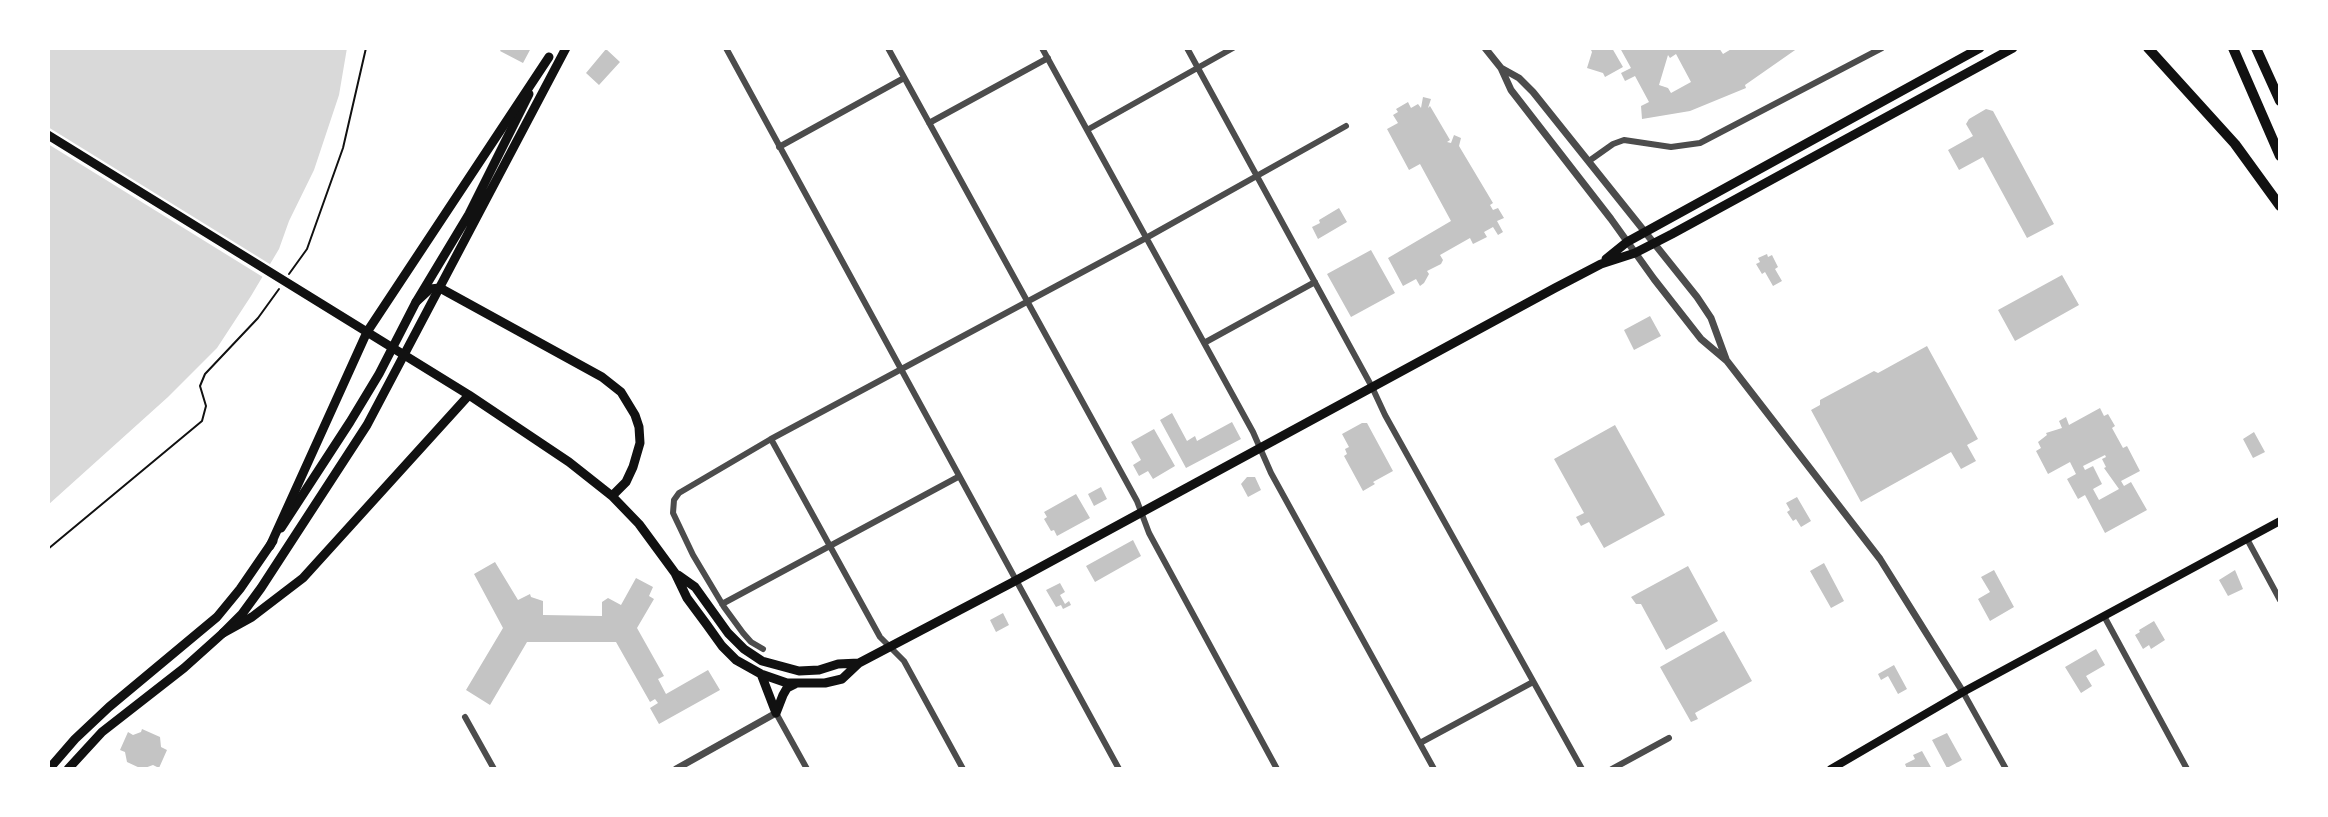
<!DOCTYPE html>
<style>
body{margin:0}
#map{position:relative;width:2328px;height:817px;overflow:hidden;background:#fff;font-family:"Playfair Display",serif}
canvas{display:block}
.frame{position:absolute;inset:0;border:50px solid #fff;pointer-events:none}
</style>
<div id="map">
<canvas width="2328" height="817"></canvas>
<div class="frame"></div>
</div>
<script>
const c = document.querySelector('canvas').getContext('2d');
c.lineJoin = 'round';
function fill(path, color) {
  c.fillStyle = color;
  c.fill(path, 'evenodd');
}
function shape(rows) {
  const path = new Path2D();
  for (const r of rows) {
    path.moveTo(r[0], r[1]);
    for (let i = 2; i < r.length; i += 2) path.lineTo(r[i], r[i + 1]);
  }
  return path;
}
function stroke(path, color, width, dash) {
  c.strokeStyle = color;
  c.lineWidth = width;
  c.lineCap = dash ? 'butt' : 'round';
  c.setLineDash(dash || []);
  c.stroke(path);
}
const water = shape([
 [48,48,347,48,339,95,314,170,289,221,279,249,251,296,217,348,168,397,48,505]
]);
const pier = shape([
 [48,127,273,266,266,279,48,144]
]);
const building = shape([
 [502,48,531,48,523,63,500,51],
 [1590,48,1612,48,1623,67,1605,77,1603,73,1587,68,1592,52],
 [1620,48,1719,48,1723,54,1733,48,1798,48,1745,85,1746,88,1690,111,1642,119,1641,106,1649,102,1635,76,1625,81,1621,73,1631,68],
 [1676,54,1691,82,1671,93,1668,88,1659,85,1668,55,1670,58],
 [606,49,620,62,599,85,586,73],
 [1423,97,1431,99,1428,108,1430,106,1450,140,1447,142,1451,143,1454,135,1461,138,1459,146,1493,203,1490,205,1493,210,1498,208,1504,218,1497,221,1503,232,1498,235,1493,227,1484,232,1487,237,1473,244,1470,238,1440,255,1443,260,1441,264,1427,271,1429,274,1424,283,1420,286,1416,279,1403,286,1388,258,1451,221,1420,164,1409,170,1387,129,1398,123,1393,115,1398,112,1396,109,1408,102,1411,108,1418,104,1421,108],
 [1986,109,1993,111,2054,224,2027,238,1983,157,1959,170,1948,150,1973,136,1966,124,1969,119],
 [1339,208,1347,222,1318,239,1312,227,1320,223,1319,220],
 [1371,250,1395,293,1351,317,1327,274],
 [1767,254,1768,257,1772,255,1778,267,1775,269,1782,281,1773,286,1765,272,1762,274,1756,264,1760,262,1758,258],
 [2062,275,2079,305,2015,341,1998,310],
 [1650,316,1661,336,1634,350,1624,330],
 [1927,346,1978,439,1967,445,1976,461,1961,469,1951,452,1861,502,1811,410,1820,405,1820,400,1874,371,1878,373],
 [2100,408,2104,416,2108,414,2115,426,2112,428,2123,448,2127,446,2140,471,2121,481,2124,486,2131,482,2147,510,2105,533,2085,495,2078,499,2067,479,2076,474,2070,462,2048,474,2036,451,2041,448,2038,442,2047,435,2046,433,2062,428,2059,421,2066,417,2069,425],
 [2105,455,2106,457,2102,459,2106,467,2104,468,2119,489,2099,500,2093,489,2102,484,2093,466,2085,470,2083,466],
 [1172,413,1187,441,1195,436,1197,441,1232,422,1241,439,1186,468,1160,420],
 [1362,423,1367,423,1393,471,1373,482,1375,484,1363,491,1344,456,1347,454,1345,449,1349,447,1342,434],
 [1615,425,1665,515,1604,548,1589,522,1581,526,1576,517,1584,513,1554,459],
 [1154,429,1175,466,1153,479,1148,471,1139,476,1133,465,1141,460,1131,442],
 [2254,432,2265,452,2253,458,2243,439],
 [1247,477,1255,477,1261,490,1248,497,1241,484],
 [1101,487,1107,499,1094,506,1088,494],
 [1076,494,1090,518,1057,536,1054,530,1051,531,1044,519,1047,517,1044,512],
 [1797,497,1811,521,1801,527,1796,519,1793,521,1787,512,1790,510,1786,503],
 [1133,540,1141,556,1095,582,1086,566],
 [495,562,518,600,530,594,531,597,543,601,543,615,602,616,602,602,608,598,621,605,636,578,653,587,649,596,654,599,637,628,664,676,658,679,666,694,708,670,720,690,659,724,650,708,658,703,655,699,650,702,616,642,527,642,490,705,466,690,503,628,474,574],
 [1824,563,1844,601,1831,608,1810,571],
 [1688,566,1718,621,1666,650,1641,604,1636,604,1631,597],
 [1994,570,2014,607,1990,621,1978,599,1990,592,1981,577],
 [2235,570,2243,589,2228,596,2219,580],
 [1060,583,1065,592,1060,595,1065,604,1069,601,1071,605,1063,609,1061,605,1056,607,1046,590],
 [1003,613,1009,625,996,632,990,620],
 [2154,621,2165,640,2151,649,2149,645,2143,649,2135,635,2140,632,2139,630],
 [1724,631,1752,681,1695,713,1698,719,1691,722,1660,667],
 [2096,649,2105,665,2086,676,2092,686,2081,693,2065,667],
 [1894,665,1907,689,1898,694,1888,676,1881,680,1878,674],
 [142,729,160,737,161,747,167,750,159,768,153,765,142,769,127,762,125,752,120,750,128,732,133,735,141,732],
 [1947,733,1962,760,1947,768,1932,740],
 [1922,751,1932,769,1907,769,1905,764,1915,759,1913,755]
]);
const path = shape([
 [289,274,307,249,343,148,366,48],
 [48,549,202,421,206,406,200,386,205,374,258,318,279,289]
]);
const minor = shape([
 [726,48,1119,769],
 [888,48,1137,501,1149,533,1277,769],
 [1042,48,1253,432,1271,473,1434,769],
 [1187,48,1372,387,1385,415,1582,769],
 [929,123,1048,58],
 [1087,130,1233,48],
 [779,147,904,78],
 [1589,161,1613,144,1624,140,1671,147,1700,143,1882,48],
 [1204,343,1315,282],
 [771,439,880,637,904,661,963,769],
 [2247,539,2280,600],
 [722,604,958,477],
 [2104,616,2187,769],
 [763,649,751,642,743,633,724,607,693,555,673,513,674,500,679,493,771,439,1146,238,1346,126],
 [1963,692,2006,769],
 [776,713,807,769],
 [465,717,494,769],
 [1420,743,1533,682],
 [1612,769,1669,738]
]);
const tertiary = shape([
 [1485,48,1501,68,1511,90,1611,219,1654,279,1701,339,1727,361,1880,559,1963,692],
 [1501,68,1519,78,1533,92,1697,297,1711,318,1726,359],
 [676,769,776,713]
]);
const secondary = shape([
 [1831,769,1963,692,2280,521]
]);
const primary = shape([
 [281,528,350,422,379,374,416,302,469,214,529,94],
 [49,769,75,739,109,707,217,617,240,589,273,541],
 [68,769,102,732,184,668,223,633,242,614,261,588,367,425,566,48]
]);
const trunk = shape([
 [48,135,469,395,569,462,612,496,639,524,675,573,687,598,707,625,722,646,736,660,761,674,787,683,825,683,842,679,859,663,1015,581,1555,288,1601,264,1635,253,1672,234,2013,48],
 [1606,259,1627,242,1980,48],
 [416,302,430,289,440,288,602,377,621,392,635,415,639,427,640,443,633,467,626,482,612,496],
 [270,546,367,332,549,57],
 [678,575,695,587,728,633,744,649,762,661,799,671,819,670,838,664,859,663],
 [223,633,252,617,303,578,469,395],
 [761,674,776,713],
 [776,713,783,695,787,688,795,684]
]);
const motorway = shape([
 [2148,48,2235,144,2280,206],
 [2233,48,2280,156],
 [2256,48,2280,101]
]);
fill(water, '#d9d9d9');
fill(pier, '#fff');
fill(building, '#c4c4c4');
stroke(path, '#111', 2);
stroke(minor, '#4c4c4c', 6);
stroke(tertiary, '#4c4c4c', 7);
stroke(secondary, '#111', 8);
stroke(primary, '#111', 9);
stroke(trunk, '#111', 9);
stroke(motorway, '#111', 10);
</script>
